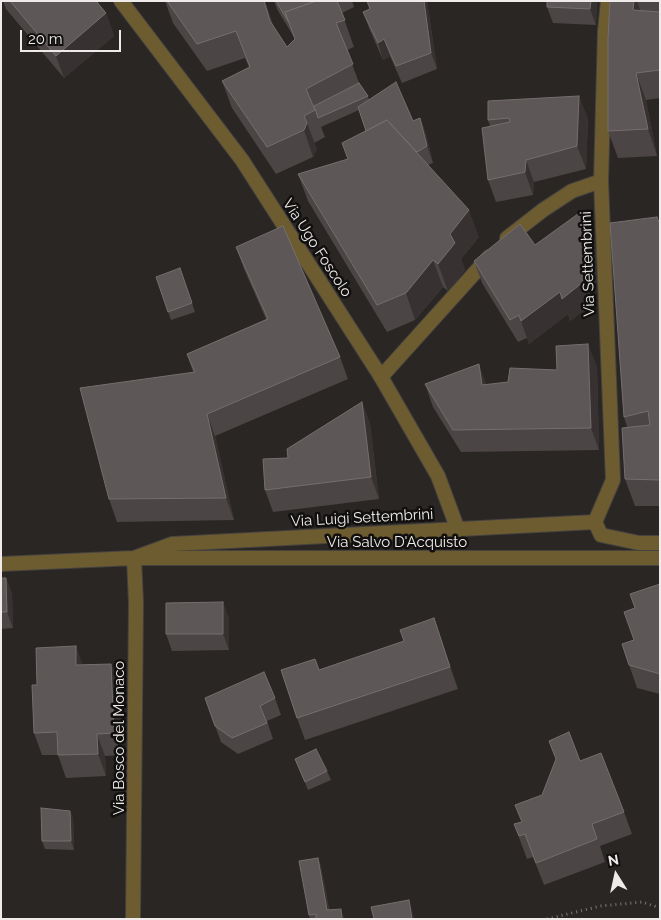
<!DOCTYPE html>
<style>
body{margin:0}
#map{position:relative;width:661px;height:920px;overflow:hidden;background:#2a2624;font-family:Raleway,sans-serif}
canvas{display:block}
.frame{position:absolute;inset:0;border:2px solid #eeebea;pointer-events:none}
.north{position:absolute;left:591px;top:850px;width:50px;height:50px;-webkit-text-stroke:4px #11100f;paint-order:stroke;rotate:350deg;font-size:14px;font-weight:700;line-height:20px;text-align:center;color:#eeebea}
.north::after{content:'';display:block;margin:auto;width:18px;height:22px;background:#eeebea;clip-path:polygon(50% 0,100% 100%,50% 72%,0 100%)}
.scale{position:absolute;left:20px;top:30px;width:101px;height:22px;box-sizing:border-box;border:2px solid #eeebea;border-top:0;padding-left:6px;font-size:15px;line-height:18px;white-space:nowrap;color:#eeebea;-webkit-text-stroke:4px #11100f;paint-order:stroke}
</style>
<div id="map">
<canvas width="661" height="920"></canvas>
<div class="frame"></div>
<div class="north">N</div>
<div class="scale">20 m</div>
</div>
<script>
const c = document.querySelector('canvas').getContext('2d');
c.lineJoin = 'round';
function shape(rows) {
  const path = new Path2D();
  for (const r of rows) {
    path.moveTo(r[0], r[1]);
    for (let i = 2; i < r.length; i += 2) path.lineTo(r[i], r[i + 1]);
  }
  return path;
}
function stroke(path, color, width, dash) {
  c.strokeStyle = color;
  c.lineWidth = width;
  c.lineCap = dash ? 'butt' : 'round';
  c.setLineDash(dash || []);
  c.stroke(path);
}
function fill(path, color) {
  c.fillStyle = color;
  c.fill(path, 'evenodd');
}
function write(font, color, halo, rows, align = 'center') {
  c.font = font + ' Raleway,sans-serif';
  c.lineWidth = 5;
  c.setLineDash([]);
  c.textBaseline = 'middle';
  c.strokeStyle = halo;
  c.fillStyle = color;
  for (const [text, x, y, turn = 0] of rows) {
    c.save();
    c.translate(x, y);
    c.rotate((+turn || 0) * Math.PI / 180);
    c.textAlign = isNaN(turn) ? turn : align;
    if (halo) c.strokeText(text, 0, 0);
    c.fillText(text, 0, 0);
    c.restore();
  }
}
const path = shape([
 [547,919,601,906,642,902,660,908]
]);
const minor = shape([
 [507,238,543,210,572,191,601,181],
 [381,377,489,257],
 [595,522,601,535,639,543,660,543]
]);
const tertiary = shape([
 [121,1,242,160,381,377,438,476,458,530],
 [134,558,172,544,595,522,613,480,601,181,605,31,608,1],
 [1,564,134,558,660,558],
 [133,919,136,603,134,558]
]);
const wall = shape([
 [3,1,96,1,106,13,114,36,64,78,6,9],
 [165,1,265,1,273,25,287,47,295,39,277,9,274,1,352,1,354,7,342,13,354,47,347,50,359,83,368,96,369,100,413,121,420,118,426,134,433,163,428,165,479,237,461,259,465,270,448,291,443,287,415,320,387,332,308,201,298,174,348,159,342,143,366,131,359,110,321,127,325,137,314,143,317,149,313,157,276,174,232,108,222,81,249,67,245,58,207,71,173,23],
 [367,1,427,1,437,69,402,83,390,56,383,60,369,28,363,12,370,9],
 [547,1,597,1,596,25,553,23,547,7],
 [610,1,660,1,660,98,646,100,657,156,618,158,608,131],
 [488,101,588,118,586,169,534,182,533,195,496,202,488,180,490,126,488,120],
 [587,218,595,241,597,282,589,288,591,305,570,321,568,314,529,344,527,338,518,342,482,283,474,261,535,245],
 [660,225,660,506,635,506,625,479,627,427,624,417],
 [236,247,340,357,348,379,215,436,234,520,117,522,109,499,193,372,187,354,266,319,244,269],
 [180,268,195,312,171,320,156,277],
 [597,366,599,450,461,452,433,407,425,384,487,385,508,382,557,370],
 [362,402,370,424,379,499,273,512,265,490,288,458],
 [1,578,6,578,12,594,13,628,1,629],
 [660,584,660,694,637,688,622,644,634,640,635,608],
 [229,618,229,650,172,651,166,634],
 [434,618,458,689,305,740,297,718,319,670,404,641],
 [76,646,82,665,111,664,119,686,122,755,105,756,106,776,66,778,58,755,42,755,34,733,37,685],
 [205,698,275,698,281,715,267,721,273,739,238,754,221,742],
 [549,741,580,761,624,812,632,834,600,846,605,862,544,885,533,857,527,859,514,824,522,822,542,795,556,759],
 [295,759,327,771,331,780,308,790],
 [70,811,73,819,74,850,45,849,42,841],
 [318,858,321,866,329,909,344,917,344,919,310,919,309,915]
]);
const shadedWall = shape([
 [264,1,265,1,279,48,270,21],
 [424,1,427,1,437,69,431,53],
 [591,1,597,1,596,25,590,9],
 [634,1,637,1,644,21,633,10],
 [106,13,114,36,64,78,56,56],
 [384,39,390,56,383,60,378,43],
 [636,73,646,100,657,156,648,129],
 [579,96,588,118,586,169,577,146],
 [420,118,426,134,433,163,427,146],
 [307,123,317,149,313,157,304,130],
 [526,160,534,182,533,195,525,172],
 [469,210,479,237,461,259,465,270,448,291,438,264,450,234],
 [587,218,595,241,597,282,589,288,591,305,570,321,568,314,529,344,521,321,581,266],
 [433,260,443,287,415,320,406,293],
 [588,344,597,366,599,450,591,428],
 [479,364,487,386,482,385],
 [362,402,370,424,379,499,371,477],
 [207,414,215,436,234,520,226,498],
 [6,578,12,594,13,628,7,612],
 [223,602,229,618,229,650,223,634],
 [434,618,442,641,458,689,450,667],
 [76,646,84,668,76,665],
 [111,664,119,686,122,755,114,733],
 [97,734,105,756,106,776,98,754],
 [70,811,73,819,74,850,71,841],
 [318,858,321,866,330,918,327,910],
 [409,900,412,909,414,919,412,919],
 [341,909,344,917,344,919,342,919]
]);
const building = shape([
 [10,1,96,1,106,13,56,56,10,1],
 [167,1,264,1,270,21,287,47,295,39,285,12,316,1,337,1,345,20,336,23,353,64,306,89,315,110,304,116,307,123,304,130,267,147,222,81,250,67,236,31,197,44,167,1],
 [276,1,313,1,313,2,285,12,289,23,276,1],
 [367,1,424,1,431,53,396,66,384,39,378,43,363,12,370,9,367,1],
 [547,1,591,1,590,9,547,7,547,1],
 [610,1,634,1,633,10,660,12,660,70,636,73,648,129,608,131,608,39,610,1],
 [396,82,413,121,420,118,427,146,417,152,387,120,366,131,358,107,396,82],
 [359,83,368,96,318,118,314,106,359,83],
 [579,96,577,146,526,160,525,172,488,180,482,128,510,122,509,118,488,120,488,101,579,96],
 [387,120,469,210,450,234,455,243,438,264,433,260,406,293,377,305,298,174,348,159,342,143,387,120],
 [582,211,587,218,589,260,581,266,583,282,562,299,560,292,521,321,519,315,510,320,474,261,520,224,535,245,582,211],
 [657,217,660,225,660,480,625,479,622,428,650,425,648,411,624,417,610,223,657,217],
 [283,226,340,357,207,414,226,498,109,499,80,388,195,372,187,354,268,319,236,247,283,226],
 [180,268,192,303,168,312,156,277,180,268],
 [588,344,591,428,453,430,425,384,479,364,482,385,508,382,510,368,557,370,556,346,588,344],
 [362,402,371,477,265,490,263,459,288,458,287,449,362,402],
 [1,578,6,578,7,612,1,612,1,578],
 [660,584,660,674,629,665,622,644,634,640,624,612,635,608,630,594,660,584],
 [223,602,223,634,166,634,166,603,223,602],
 [434,618,450,667,297,718,281,670,315,659,319,670,404,641,400,630,434,618],
 [76,646,76,665,111,664,114,733,97,734,98,754,58,755,57,732,34,733,32,685,37,685,36,648,76,646],
 [264,672,275,698,260,706,267,723,232,738,215,726,205,698,264,672],
 [569,732,580,761,601,753,624,812,592,824,597,839,536,863,525,834,519,836,514,824,522,822,515,805,542,795,556,759,549,741,569,732],
 [316,749,327,771,305,782,295,759,316,749],
 [41,808,70,811,71,841,42,841,41,808],
 [318,858,327,910,341,909,342,919,316,919,316,914,309,915,299,861,318,858],
 [409,900,412,919,374,919,371,907,409,900]
]);
const streetNames = [
 ["Via Ugo Foscolo",317,248,57],
 ["Via Settembrini",588,264,-92],
 ["Via Luigi Settembrini",362,518,-3],
 ["Via Salvo D'Acquisto",397,542],
 ["Via Bosco del Monaco",119,738,-90]
];
stroke(minor, '#454240', 16);
stroke(tertiary, '#454240', 16);
stroke(path, '#7b7876', 3, [1, 4]);
stroke(minor, '#6e5c31', 14);
stroke(tertiary, '#6e5c31', 14);
fill(wall, '#4b4645');
fill(shadedWall, '#373231');
fill(building, '#5d5857');
stroke(building, '#746f6e', 1);
write('15px', '#eeebea', '#11100f', streetNames);
</script>
